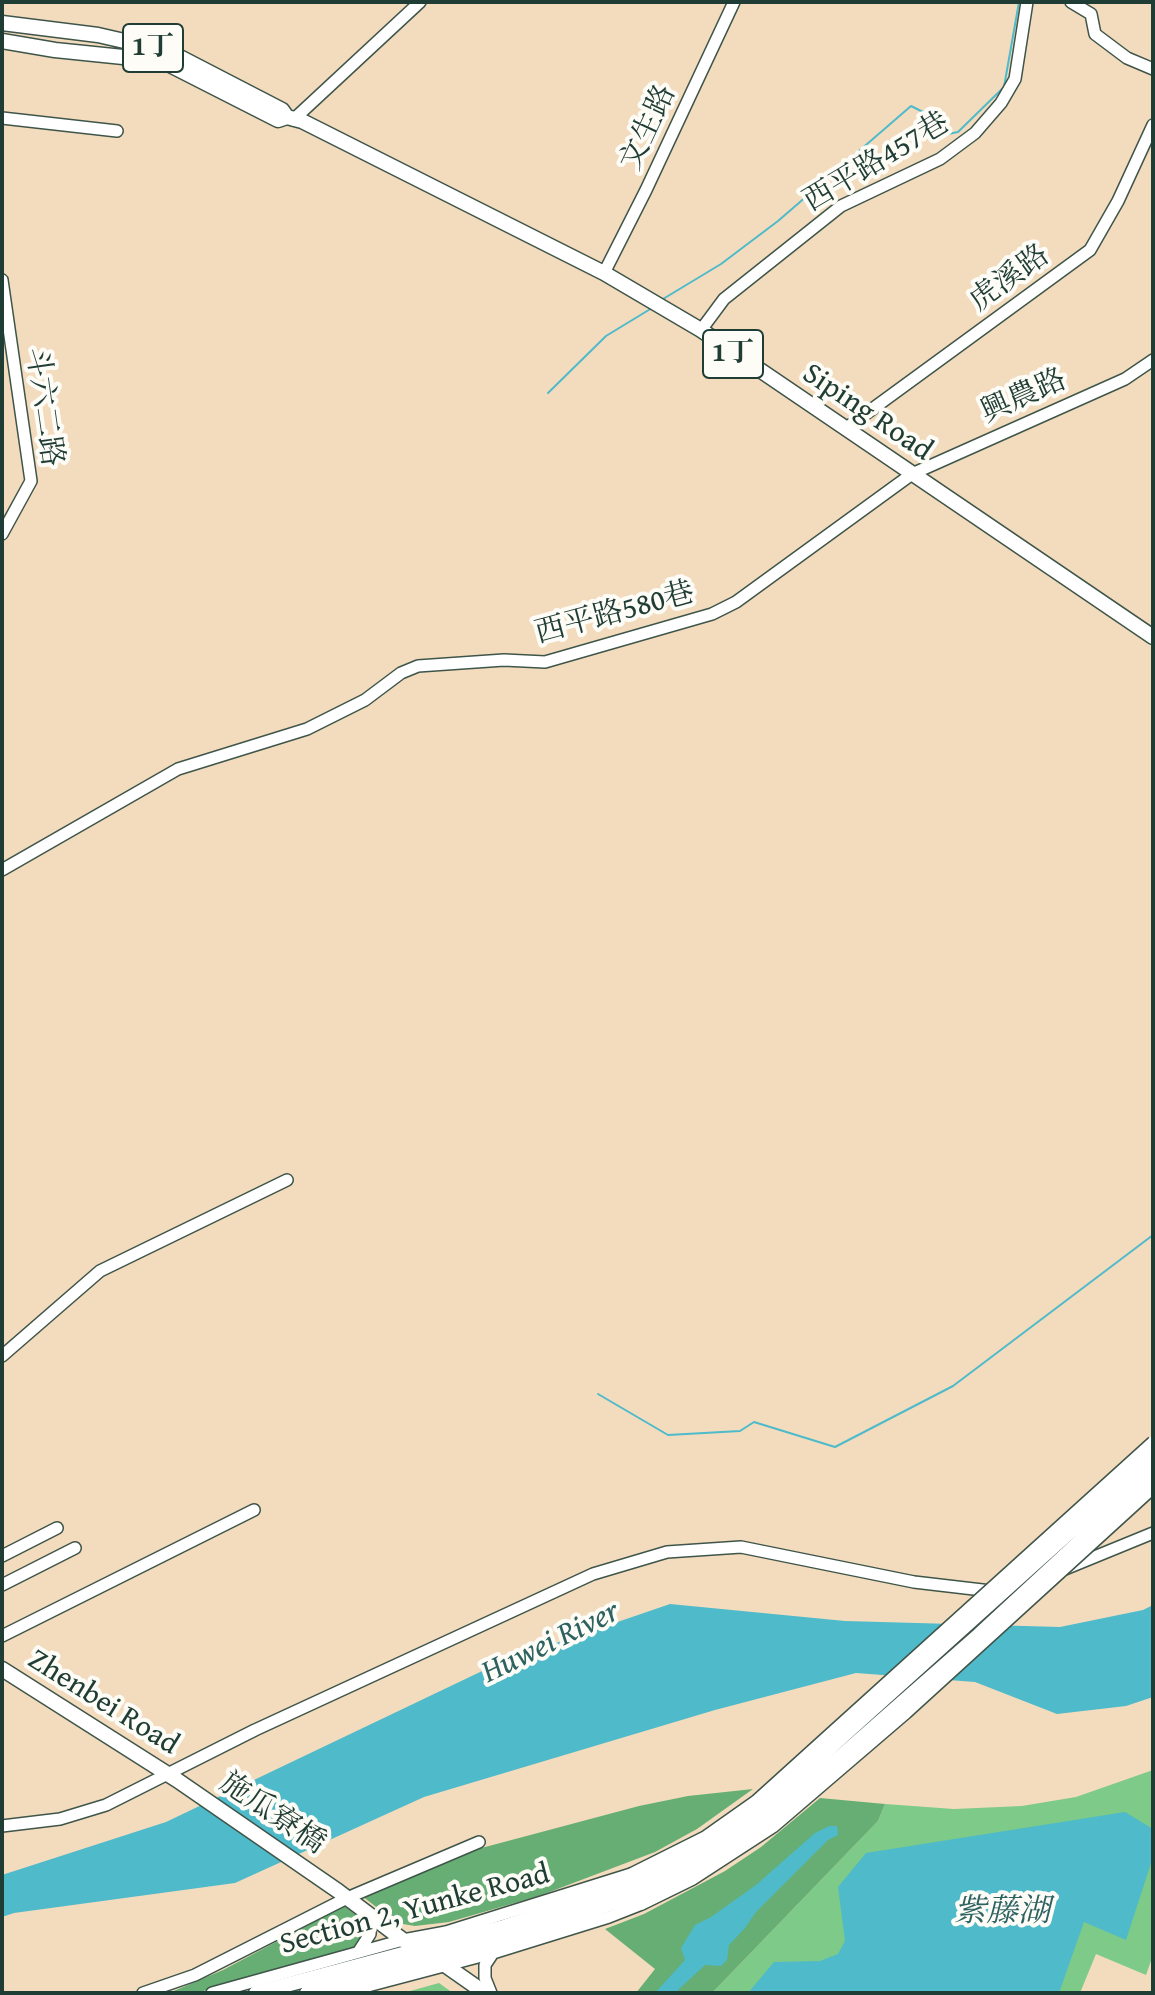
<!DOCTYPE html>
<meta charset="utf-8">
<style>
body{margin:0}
#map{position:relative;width:1155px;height:1995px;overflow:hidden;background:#f3dcbe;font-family:"Gentium Book Plus",serif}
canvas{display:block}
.frame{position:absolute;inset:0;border:4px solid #1f3d34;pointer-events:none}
</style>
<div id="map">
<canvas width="1155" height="1995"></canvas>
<div class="frame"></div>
</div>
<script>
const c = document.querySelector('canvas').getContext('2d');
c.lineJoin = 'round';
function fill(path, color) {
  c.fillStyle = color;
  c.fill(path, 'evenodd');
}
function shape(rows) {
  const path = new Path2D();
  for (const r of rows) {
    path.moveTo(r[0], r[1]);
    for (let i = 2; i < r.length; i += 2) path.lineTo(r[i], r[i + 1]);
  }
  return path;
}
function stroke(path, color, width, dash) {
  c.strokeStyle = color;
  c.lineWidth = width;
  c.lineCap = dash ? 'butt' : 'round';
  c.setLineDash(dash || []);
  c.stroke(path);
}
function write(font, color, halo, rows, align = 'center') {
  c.font = font + ' "Gentium Book Plus","Noto Serif TC",serif';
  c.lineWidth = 8;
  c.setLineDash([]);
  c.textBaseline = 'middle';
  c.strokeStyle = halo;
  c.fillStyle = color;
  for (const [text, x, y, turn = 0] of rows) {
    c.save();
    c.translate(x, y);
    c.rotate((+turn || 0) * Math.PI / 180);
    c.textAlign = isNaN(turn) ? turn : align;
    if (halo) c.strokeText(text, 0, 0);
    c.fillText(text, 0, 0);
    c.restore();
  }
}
const green = shape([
 [1153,1770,1153,1955,1146,1975,1096,1954,1080,1993,712,1993,878,1821,885,1804,954,1809,1022,1806,1076,1797],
 [439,1983,453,1993,403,1993]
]);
const forest = shape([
 [753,1789,697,1829,655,1852,539,1896,449,1922,415,1926,397,1923,362,1896,474,1850,639,1806,688,1796],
 [820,1798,885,1804,878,1821,712,1993,636,1993,655,1969,605,1929,644,1914,725,1871,761,1847],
 [344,1906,367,1923,359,1945,350,1951,196,1993,169,1993,223,1970]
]);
const water = shape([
 [670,1604,845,1621,1060,1627,1143,1610,1153,1605,1153,1697,1126,1706,1057,1714,975,1682,856,1673,715,1710,424,1797,235,1883,14,1913,2,1917,2,1875,166,1822,501,1662],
 [1125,1812,1153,1829,1153,1857,1126,1940,1084,1922,1059,1993,748,1993,774,1962,820,1961,838,1954,845,1941,838,1887,866,1853],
 [829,1826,837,1826,838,1835,828,1840,756,1912,745,1928,729,1945,727,1960,721,1966,705,1965,678,1990,679,1993,655,1993,685,1960,681,1948,695,1925,711,1917,756,1885,815,1833]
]);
const stream = shape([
 [663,299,721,264,778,221,911,106,929,115,948,134,958,132,1004,87,1019,2],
 [548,393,606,336,652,308],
 [598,1394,668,1435,740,1431,754,1422,835,1447,953,1386,1153,1235]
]);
const minor = shape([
 [1071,2,1091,14,1095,34,1127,58,1153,69],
 [2,118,117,131],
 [293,120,420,2],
 [604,273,646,190,734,2],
 [2,280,31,481,2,534],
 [701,330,724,299,841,206,940,159,975,133,1001,103,1015,79,1027,2],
 [845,429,1090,250,1118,201,1153,125],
 [2,870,178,769,307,729,365,700,401,673,418,666,504,660,545,662,712,614,736,602,912,474,1125,379,1153,360],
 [2,1356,100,1271,287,1180],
 [2,1556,57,1528],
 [1065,1569,1153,1533],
 [2,1585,75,1548],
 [2,1636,254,1510],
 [2,1826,60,1819,106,1805,255,1730,593,1574,667,1552,741,1547,914,1582,991,1591],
 [359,1951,370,1934,371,1915],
 [143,1993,195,1975,347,1898,479,1842],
 [212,1993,403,1940,446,1932,631,1874],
 [341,1993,493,1953,609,1917,642,1904],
 [491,1993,485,1978,485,1965,493,1953]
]);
const major = shape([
 [2,23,98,35,168,51,282,110,287,117],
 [2,41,55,50,162,61,278,120,287,117,302,121,604,273,701,330,1153,637],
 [2,1669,177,1780,338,1891,403,1940,435,1958,485,1993],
 [256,1993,504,1927,635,1883],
 [307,1993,534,1930,639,1894]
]);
const minorBridge = shape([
 [631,1874,705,1837,756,1801,1153,1442],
 [642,1904,693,1879,773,1827,906,1713,1153,1488]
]);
const majorBridge = shape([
 [635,1883,678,1863,720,1838,777,1795,1153,1457],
 [639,1894,671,1880,731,1846,796,1796,979,1635,1153,1474]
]);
const shields = [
 [153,48,60],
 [733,354,60]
];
const shieldNames = [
 ["1丁",153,48],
 ["1丁",733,354]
];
const streetNames = [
 ["文生路",649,128,-65],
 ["西平路457巷",877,163,-31],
 ["虎溪路",1010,279,-36],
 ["興農路",1024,397,-24],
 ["斗六二路",43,407,82],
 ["Siping Road",867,413,34],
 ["西平路580巷",615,614,-15],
 ["Zhenbei Road",103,1703,32],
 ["施瓜寮橋",272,1814,34],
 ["Section 2, Yunke Road",415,1910,-15]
];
const waterNames = [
 ["Huwei River",551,1643,-26],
 ["紫藤湖",1002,1913]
];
fill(green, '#7eca88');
fill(forest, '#66ae74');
fill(water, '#4ebaca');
stroke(stream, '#4ebaca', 2);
stroke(minor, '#3f5549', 14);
stroke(major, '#3f5549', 17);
stroke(minor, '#fff', 11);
stroke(major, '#fff', 14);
stroke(minorBridge, '#3f5549', 14, []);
stroke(majorBridge, '#3f5549', 17, []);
stroke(minorBridge, '#fff', 11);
stroke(majorBridge, '#fff', 14);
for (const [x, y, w] of shields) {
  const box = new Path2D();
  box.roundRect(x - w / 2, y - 24, w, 48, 6);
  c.fillStyle = '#fdfcf7';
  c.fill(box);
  stroke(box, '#1f3d34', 2);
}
write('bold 28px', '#1f3d34', null, shieldNames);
write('30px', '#1f3d34', '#fdfcf7', streetNames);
write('italic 32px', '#2d6261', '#fdfcf7', waterNames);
</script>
